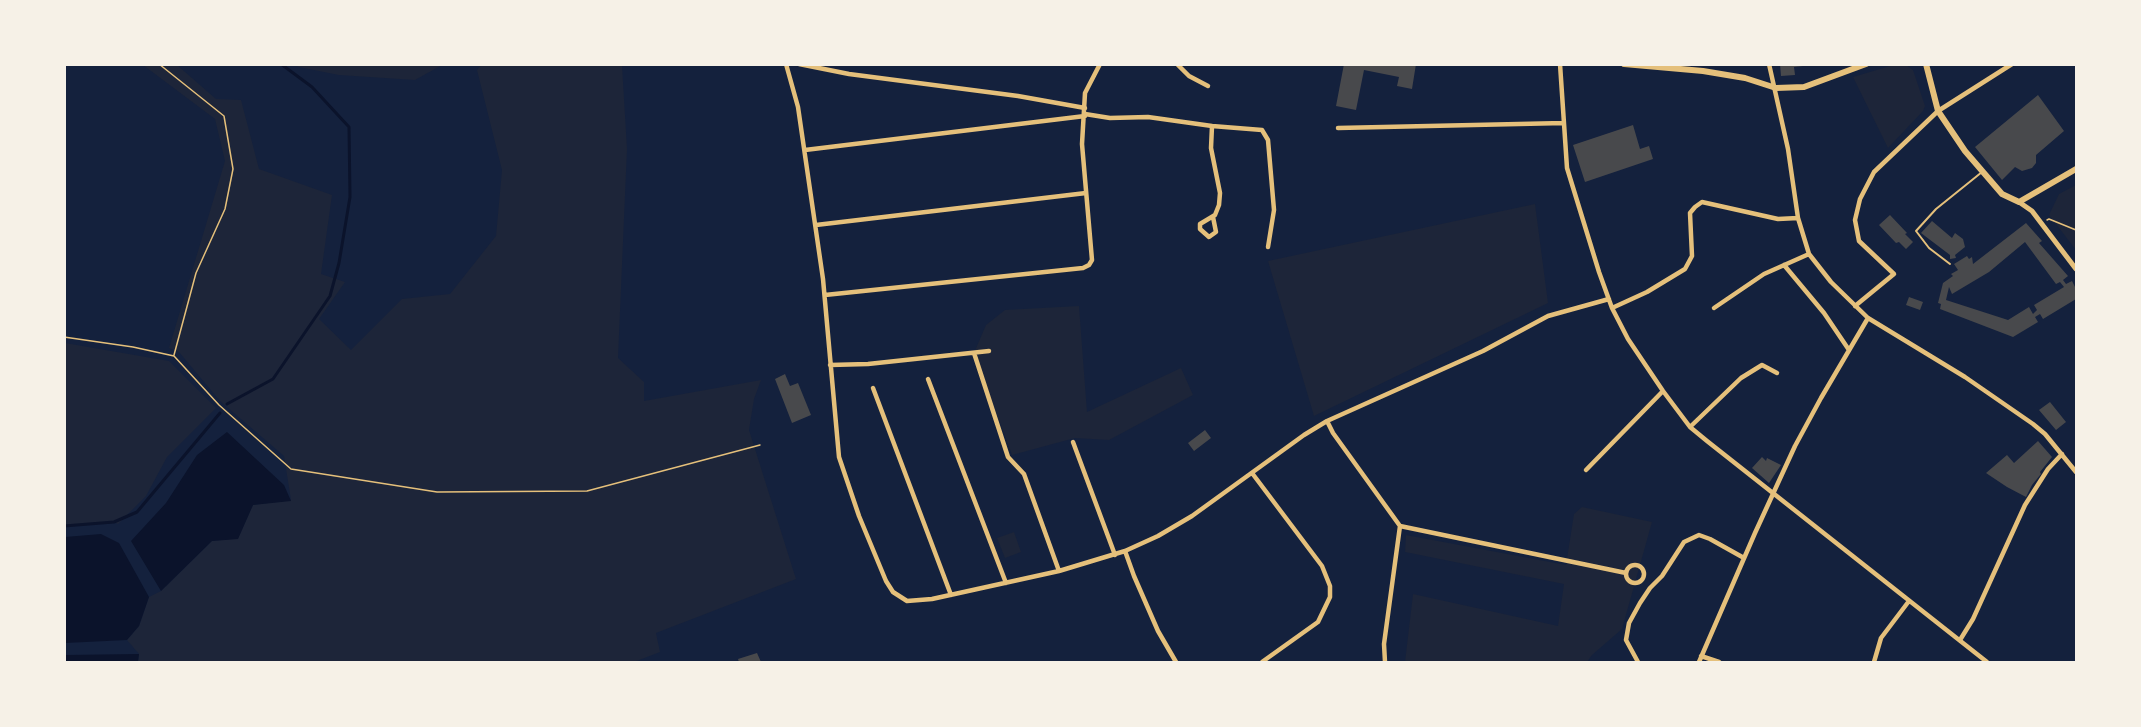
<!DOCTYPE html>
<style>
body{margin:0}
#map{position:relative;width:2141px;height:727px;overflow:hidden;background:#14213d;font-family:Lato,sans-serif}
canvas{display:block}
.frame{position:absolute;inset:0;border:66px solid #f6f1e7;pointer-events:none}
</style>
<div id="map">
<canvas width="2141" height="727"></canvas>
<div class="frame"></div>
</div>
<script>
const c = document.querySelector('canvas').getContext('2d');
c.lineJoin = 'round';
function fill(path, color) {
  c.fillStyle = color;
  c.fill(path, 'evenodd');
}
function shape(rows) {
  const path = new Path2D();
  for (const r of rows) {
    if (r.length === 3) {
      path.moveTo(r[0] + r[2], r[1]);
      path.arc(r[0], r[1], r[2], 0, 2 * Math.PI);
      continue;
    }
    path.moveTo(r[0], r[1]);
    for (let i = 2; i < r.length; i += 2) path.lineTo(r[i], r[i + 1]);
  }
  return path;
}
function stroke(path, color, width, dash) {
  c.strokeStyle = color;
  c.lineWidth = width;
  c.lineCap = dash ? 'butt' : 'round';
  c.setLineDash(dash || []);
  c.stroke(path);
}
const green = shape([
 [482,64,622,65,627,149,618,358,644,382,644,401,761,380,754,399,749,430,796,579,656,633,660,652,634,662,138,662,139,654,127,640,139,626,149,597,161,591,212,541,238,538,253,505,291,500,284,456,220,401,179,352,169,348,225,161,215,119,143,65,177,65,216,99,241,100,259,169,332,195,321,274,345,282,319,319,351,350,402,299,450,294,496,236,502,170,477,70],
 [1897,64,1906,65,1913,70,1925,106,1923,111,1888,148,1853,77],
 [295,65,295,64,442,65,415,80,339,75,299,67],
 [2076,185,2076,250,2049,215,2059,194],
 [1535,204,1548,303,1314,416,1268,261],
 [1079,306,1087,412,1181,368,1193,395,1109,440,1075,438,1012,455,974,353,986,325,1005,310],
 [65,343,169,361,216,408,167,457,146,496,118,524,114,522,65,526],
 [1582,507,1652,522,1622,629,1592,655,1587,662,1405,662,1413,594,1558,626,1564,584,1405,552,1406,535,1566,565,1574,514],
 [1014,532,1021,552,1005,558,997,538]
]);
const water = shape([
 [227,432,284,485,291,501,253,505,238,539,212,541,161,591,131,541,166,503,197,455],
 [101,534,119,543,149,597,139,626,127,640,65,643,65,537],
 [139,654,138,662,65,662,65,655]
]);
const stream = shape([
 [227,404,273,379,330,296,339,263,350,197,349,127,312,87,281,64],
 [64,526,114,522,137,512,220,413]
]);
const building = shape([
 [1344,64,1416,64,1412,89,1397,86,1399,77,1364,70,1356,110,1336,106],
 [1780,64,1803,64,1803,66,1794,67,1795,75,1781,76],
 [2038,95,2064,131,2036,155,2036,163,2032,168,2022,171,2015,167,2002,180,1975,147],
 [1633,125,1640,149,1649,146,1653,159,1585,182,1573,145],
 [1890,215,1907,233,1905,234,1913,242,1906,249,1899,242,1896,243,1879,225],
 [1932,221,1952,238,1955,233,1963,239,1965,247,1955,255,1956,258,1950,259,1950,255,1921,233],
 [2026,223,2042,241,2039,243,2068,276,2063,280,2066,284,2072,281,2076,289,2076,299,2043,319,2040,314,2035,317,2038,322,2013,337,1940,309,1941,304,1938,303,1943,283,1953,276,1951,274,1958,270,1954,264,1967,256,1969,259,1972,257,1973,264],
 [2025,242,2056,284,2060,282,2064,287,2034,305,2037,310,2033,314,2029,307,2008,320,1946,300,1949,287,1952,294,1989,272],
 [1909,297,1923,302,1920,310,1906,305],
 [785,374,790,386,798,383,811,415,792,423,775,379],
 [2050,402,2066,422,2056,430,2039,410],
 [1205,430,1211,438,1194,451,1188,443],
 [2038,441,2052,457,2040,472,2041,474,2032,485,2026,497,2007,487,1986,473,2007,455,2014,463],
 [1762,457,1766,461,1767,458,1781,465,1769,483,1752,468],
 [757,653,761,662,739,662,738,659]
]);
const path = shape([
 [159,64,224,116,233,169,225,209,196,273,174,355],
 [2047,220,2049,219,2076,230],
 [64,337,133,347,174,356,219,405,291,469,437,492,587,491,760,445]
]);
const service = shape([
 [1950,264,1929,248,1916,231,1936,209,1982,172]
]);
const minor = shape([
 [786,64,798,107,823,279,839,457,859,516,886,581,893,592,907,601,932,599,1059,571,1125,551,1158,536,1192,516,1304,435,1327,421,1483,351,1548,316,1609,299],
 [799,64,849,74,1018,96,1085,108],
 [1177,64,1189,76,1208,86],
 [1560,64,1567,168,1599,272,1612,308,1628,339,1663,391,1690,427,1707,441,1987,662],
 [1769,64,1788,149,1798,218,1809,254,1831,282,1868,318,1965,377,2033,424,2045,434,2076,472],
 [1085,114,1110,118,1148,117,1212,126,1211,148,1220,193,1219,205,1215,215,1200,224,1200,229,1209,237,1216,232,1213,217],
 [1212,126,1262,130,1268,140,1274,210,1268,247],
 [1338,128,1564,123],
 [805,150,1085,116],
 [816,225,1086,193],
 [1784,265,1824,313,1849,350],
 [825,295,1083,268,1089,265,1092,260,1082,144,1085,93,1100,64],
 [1855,306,1894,274,1859,241,1855,220,1860,199,1874,172,1938,111,2012,64],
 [1612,308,1647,292,1685,269,1692,256,1690,213,1695,207,1702,202,1778,219,1798,218],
 [1714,308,1764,274,1809,254],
 [974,353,1008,457,1024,474,1059,571],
 [830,365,868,364,989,351],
 [928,379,1006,583],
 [873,388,951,595],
 [1327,421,1333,433,1400,526,1384,644,1385,662],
 [1690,427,1741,378,1762,365,1777,373],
 [1073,442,1115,555],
 [1586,470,1663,391],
 [1252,473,1322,566,1330,586,1330,597,1318,622,1262,662],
 [1400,526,1626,573],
 [1125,551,1134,576,1158,631,1176,662],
 [1635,574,9],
 [1960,640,1973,619,2025,505,2048,469,2062,454],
 [1701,656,1719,662],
 [1638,662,1626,640,1629,623,1640,603,1650,588,1662,576,1684,542,1699,535,1710,539,1744,558],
 [1699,662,1755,533,1795,446,1821,398,1868,318],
 [1874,662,1881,638,1909,601]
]);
const tertiary = shape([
 [2019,202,2032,211,2076,269]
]);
const secondary = shape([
 [1624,64,1703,71,1745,78,1776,88,1804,87,1866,64],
 [1926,64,1938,111,1965,151,2002,194,2019,202,2076,169]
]);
fill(green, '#1d2539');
fill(water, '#0b132b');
stroke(stream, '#0b132b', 3);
fill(building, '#48494c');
stroke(path, '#e5c07b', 1.5);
stroke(service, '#e5c07b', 2);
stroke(minor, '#e5c07b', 4.5);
stroke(tertiary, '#e5c07b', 5);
stroke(secondary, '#e5c07b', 6);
</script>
